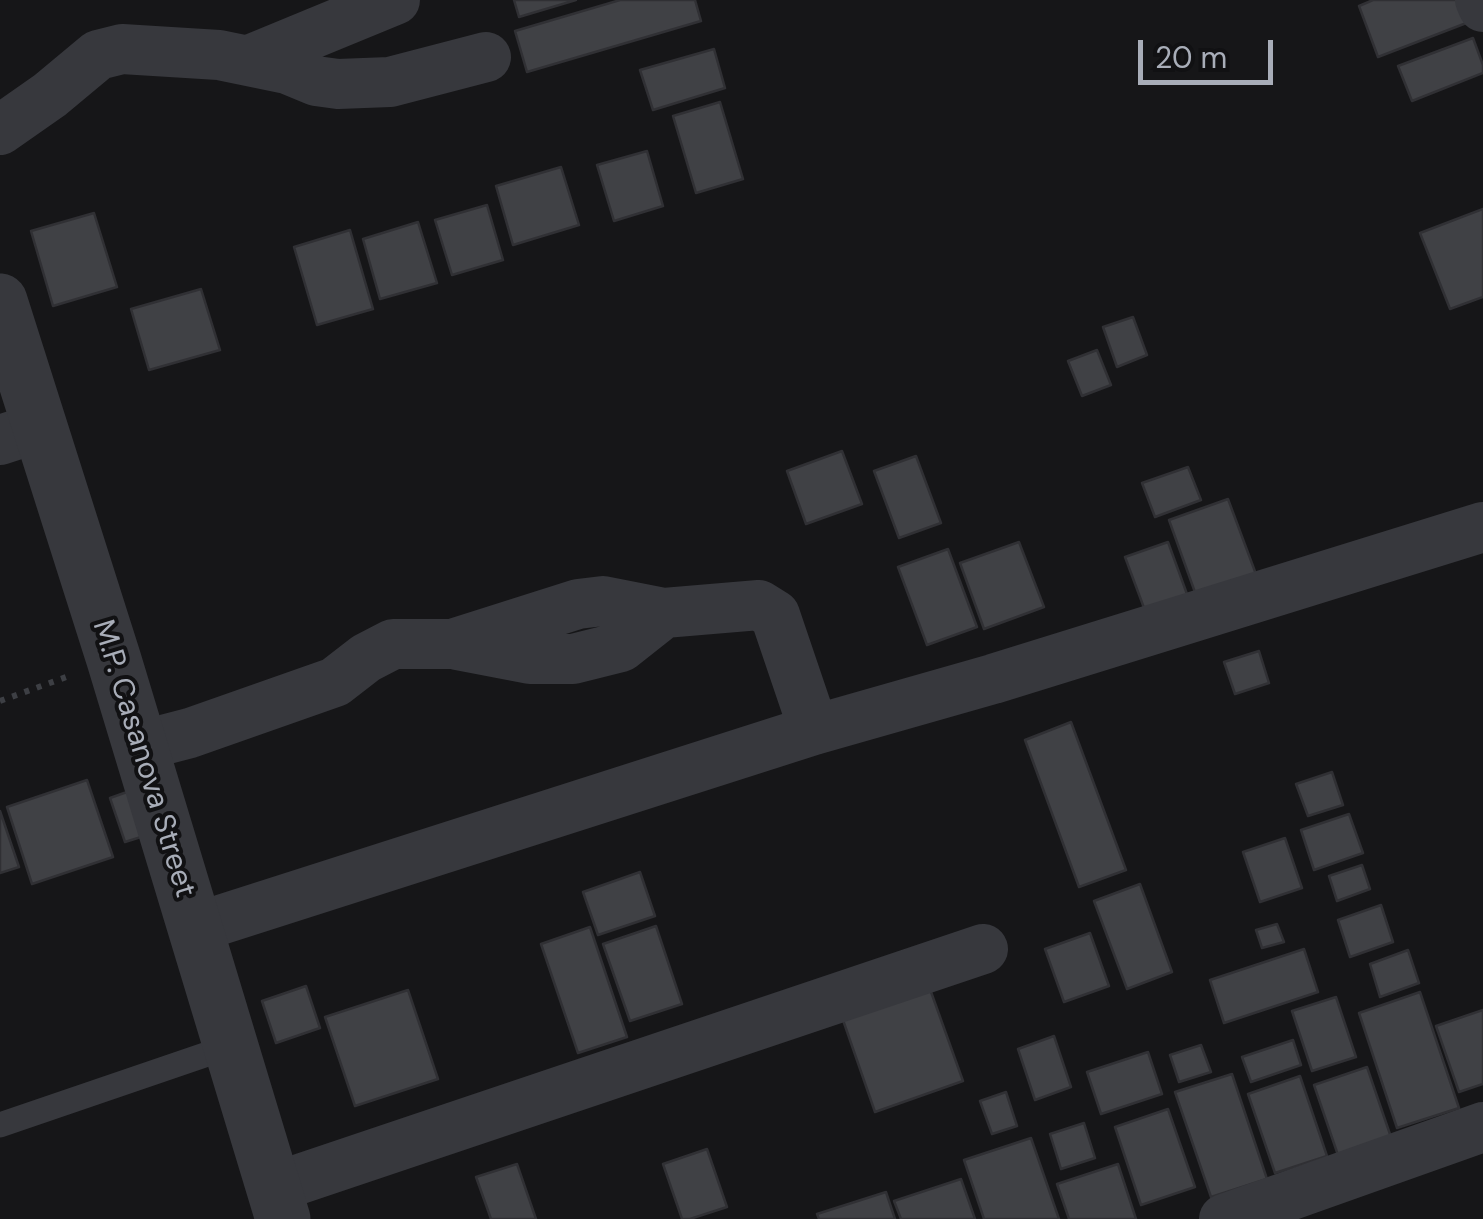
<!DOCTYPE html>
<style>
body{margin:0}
#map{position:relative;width:1483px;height:1219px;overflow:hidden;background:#161618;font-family:"DM Sans",sans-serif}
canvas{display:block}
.scale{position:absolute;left:1138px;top:40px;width:135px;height:45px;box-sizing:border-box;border:5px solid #a8adb8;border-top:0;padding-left:12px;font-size:30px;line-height:35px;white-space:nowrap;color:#a8adb8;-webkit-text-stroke:8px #111113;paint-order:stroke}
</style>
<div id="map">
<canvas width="1483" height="1219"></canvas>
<div class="scale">20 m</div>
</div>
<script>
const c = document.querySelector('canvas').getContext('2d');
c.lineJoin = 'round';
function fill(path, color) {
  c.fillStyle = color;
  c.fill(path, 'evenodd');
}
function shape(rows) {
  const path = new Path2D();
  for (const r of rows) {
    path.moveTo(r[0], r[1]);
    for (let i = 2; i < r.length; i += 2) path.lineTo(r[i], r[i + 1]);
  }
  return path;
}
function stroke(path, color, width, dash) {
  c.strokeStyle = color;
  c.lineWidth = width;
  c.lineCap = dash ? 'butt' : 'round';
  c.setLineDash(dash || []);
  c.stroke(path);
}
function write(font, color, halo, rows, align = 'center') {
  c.font = font + ' "DM Sans",sans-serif';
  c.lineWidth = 8;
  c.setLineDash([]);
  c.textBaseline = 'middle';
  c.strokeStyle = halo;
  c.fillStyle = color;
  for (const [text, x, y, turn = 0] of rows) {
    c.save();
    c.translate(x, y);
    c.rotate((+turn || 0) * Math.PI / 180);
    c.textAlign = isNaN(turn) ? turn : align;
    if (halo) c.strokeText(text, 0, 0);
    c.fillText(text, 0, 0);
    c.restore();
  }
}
const building = shape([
 [514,0,576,0,519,17,514,0],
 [620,0,695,0,701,21,527,72,515,31,620,0],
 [1373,0,1461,0,1469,22,1378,57,1359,6,1373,0],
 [1473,38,1483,65,1483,73,1412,101,1398,66,1473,38],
 [714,49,725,88,653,110,640,70,714,49],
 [720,102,743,179,696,193,673,116,720,102],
 [647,151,663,206,614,221,597,165,647,151],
 [561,167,579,225,513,245,496,186,561,167],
 [487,205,503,260,452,275,435,220,487,205],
 [1483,209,1483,297,1450,309,1420,233,1483,209],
 [94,213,117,287,53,306,31,231,94,213],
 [418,222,437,283,380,299,363,239,418,222],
 [350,230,373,309,317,325,294,247,350,230],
 [201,289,220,350,149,370,131,309,201,289],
 [1133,317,1147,355,1117,367,1103,327,1133,317],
 [1097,350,1111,385,1082,396,1068,361,1097,350],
 [842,451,862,504,806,524,787,471,842,451],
 [916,456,941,523,899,538,874,471,916,456],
 [1188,467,1201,500,1155,517,1142,483,1188,467],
 [1228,499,1266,601,1206,623,1169,520,1228,499],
 [1019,542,1044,607,984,629,960,563,1019,542],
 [1168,542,1195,616,1153,632,1125,557,1168,542],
 [948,549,977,627,927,645,898,567,948,549],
 [1259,651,1269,683,1235,694,1224,662,1259,651],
 [1071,722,1126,870,1079,887,1025,740,1071,722],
 [1332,772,1343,805,1308,816,1296,784,1332,772],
 [87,780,113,857,32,884,7,807,87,780],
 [141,787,157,832,125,842,110,798,141,787],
 [0,811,19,867,0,873,0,811],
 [1349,814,1363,853,1314,870,1301,830,1349,814],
 [1285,838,1302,888,1260,902,1243,852,1285,838],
 [1362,865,1370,889,1337,901,1329,876,1362,865],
 [640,872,655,916,598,935,583,892,640,872],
 [1140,884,1172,972,1127,989,1094,901,1140,884],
 [1381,905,1393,942,1350,957,1338,920,1381,905],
 [1277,924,1284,942,1262,948,1256,930,1277,924],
 [656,926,682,1004,630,1021,603,944,656,926],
 [590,927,627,1037,578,1053,541,944,590,927],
 [1090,933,1109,986,1064,1002,1045,949,1090,933],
 [1304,949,1318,992,1224,1023,1210,980,1304,949],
 [1408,950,1419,983,1380,997,1370,964,1408,950],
 [306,986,320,1028,276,1043,262,1001,306,986],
 [930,989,963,1081,875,1112,843,1020,930,989],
 [408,990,438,1079,355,1106,325,1017,408,990],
 [1420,992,1459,1108,1397,1128,1359,1013,1420,992],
 [1336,997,1356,1057,1312,1071,1292,1011,1336,997],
 [1483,1010,1483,1084,1459,1092,1436,1026,1483,1010],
 [1054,1036,1071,1087,1035,1100,1018,1049,1054,1036],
 [1293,1040,1301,1065,1251,1082,1242,1057,1293,1040],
 [1201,1045,1211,1072,1179,1082,1170,1055,1201,1045],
 [1148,1052,1162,1094,1101,1114,1087,1072,1148,1052],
 [1367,1067,1393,1143,1340,1161,1314,1085,1367,1067],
 [1232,1074,1267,1179,1211,1197,1175,1092,1232,1074],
 [1300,1076,1327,1156,1275,1173,1248,1094,1300,1076],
 [1006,1092,1017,1126,992,1134,980,1101,1006,1092],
 [1168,1109,1195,1187,1141,1205,1115,1127,1168,1109],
 [1084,1123,1095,1158,1061,1169,1050,1134,1084,1123],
 [1031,1138,1059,1219,984,1219,964,1160,1031,1138],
 [707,1149,727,1207,690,1219,682,1219,663,1164,707,1149],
 [517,1164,536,1219,491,1219,476,1177,517,1164],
 [1118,1164,1136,1219,1069,1219,1057,1184,1118,1164],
 [961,1179,975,1219,901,1219,894,1201,961,1179],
 [886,1192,895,1219,819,1219,817,1214,886,1192]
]);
const path = shape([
 [0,701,69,676]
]);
const service = shape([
 [0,1125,231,1046]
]);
const minor = shape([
 [1480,0,1483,7],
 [249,60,395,0],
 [0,130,50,95,98,55,122,49,219,55,287,69,316,81,338,84,390,82,486,57],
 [0,440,40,427],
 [457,645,530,659,573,659,621,647,664,613],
 [140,746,190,733,335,682,366,658,393,644,452,644,578,604,603,601,664,613,759,605,775,615,814,730],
 [195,928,814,730,993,679,1483,527],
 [273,1188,983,949],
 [1224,1219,1483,1127]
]);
const tertiary = shape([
 [0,301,114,660,283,1219]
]);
const streetNames = [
 ["M.P. Casanova Street",143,759,73]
];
fill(building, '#404145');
stroke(building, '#303034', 2.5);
stroke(path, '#3d3f44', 6, [5, 8]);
stroke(service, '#37383d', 25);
stroke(minor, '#37383d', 50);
stroke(tertiary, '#37383d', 55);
write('30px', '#a8adb8', '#111113', streetNames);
</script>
